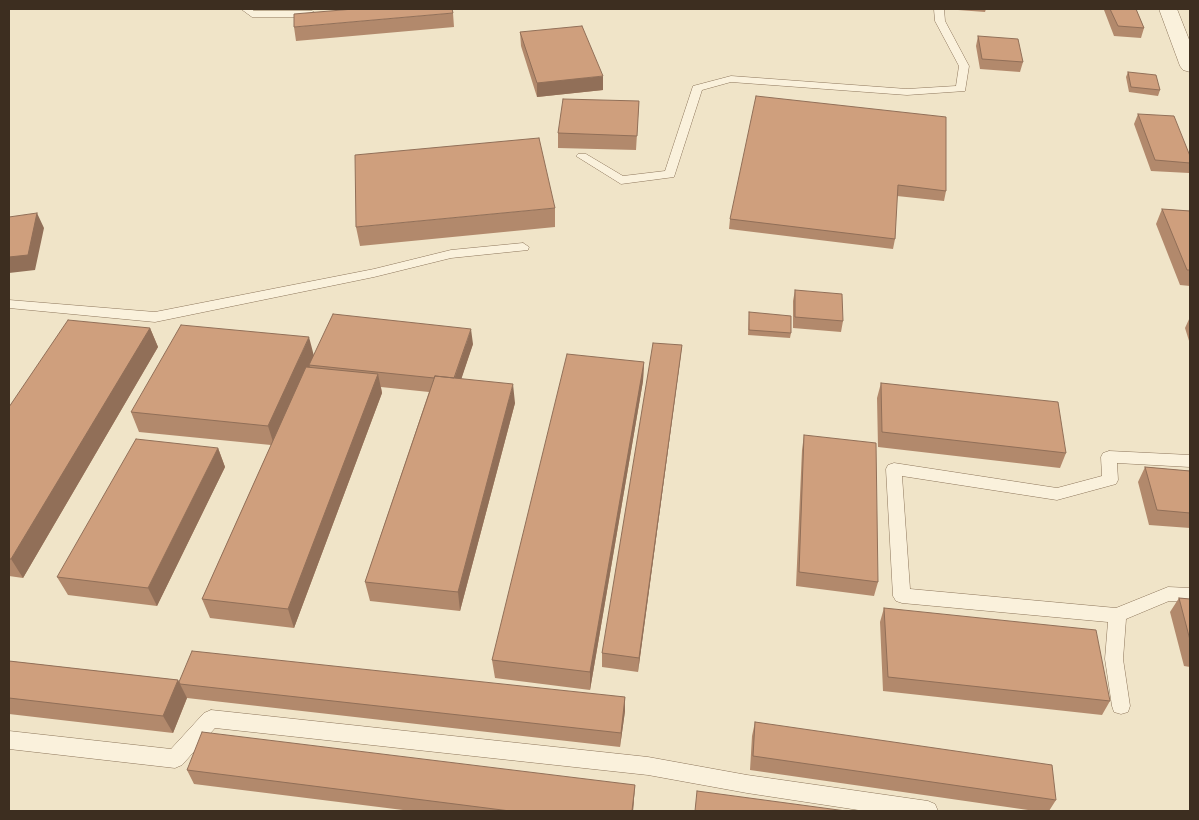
<!DOCTYPE html>
<style>
body{margin:0}
#map{position:relative;width:1199px;height:820px;overflow:hidden;background:#f0e4c8;font-family:"PT Serif",serif}
canvas{display:block}
.frame{position:absolute;inset:0;border:10px solid #3d2e20;pointer-events:none}
</style>
<div id="map">
<canvas width="1199" height="820"></canvas>
<div class="frame"></div>
</div>
<script>
const c = document.querySelector('canvas').getContext('2d');
c.lineJoin = 'round';
function shape(rows) {
  const path = new Path2D();
  for (const r of rows) {
    path.moveTo(r[0], r[1]);
    for (let i = 2; i < r.length; i += 2) path.lineTo(r[i], r[i + 1]);
  }
  return path;
}
function stroke(path, color, width, dash) {
  c.strokeStyle = color;
  c.lineWidth = width;
  c.lineCap = dash ? 'butt' : 'round';
  c.setLineDash(dash || []);
  c.stroke(path);
}
function fill(path, color) {
  c.fillStyle = color;
  c.fill(path, 'evenodd');
}
const service = shape([
 [241,9,252,9,254,11,312,11,317,14,312,17,252,17,241,9],
 [934,9,944,9,945,21,969,66,965,91,907,95,731,82,702,90,674,177,621,184,576,156,578,154,586,154,623,176,665,171,693,86,731,76,907,89,956,86,959,66,935,21,934,9],
 [523,243,529,247,528,250,451,258,374,277,155,322,9,308,9,300,155,312,374,269,451,250,523,243],
 [1109,451,1190,455,1190,467,1117,463,1118,480,1116,484,1057,500,902,476,910,589,1116,608,1168,587,1190,588,1190,602,1169,601,1126,619,1123,659,1130,706,1128,712,1121,714,1114,712,1112,706,1105,659,1108,622,902,603,896,601,893,596,886,469,888,465,894,463,1057,488,1102,476,1101,457,1103,453,1109,451],
 [211,710,648,757,747,775,928,801,935,804,938,811,865,811,747,793,648,775,215,728,182,765,175,768,9,749,9,731,171,749,204,713,211,710]
]);
const minor = shape([
 [1159,9,1177,9,1190,42,1190,72,1183,70,1180,66,1159,9]
]);
const wall = shape([
 [958,9,986,9,985,12,958,10],
 [1105,9,1136,9,1144,28,1141,38,1114,36,1104,10],
 [453,13,454,27,296,41,294,27],
 [520,32,603,90,537,97,521,46],
 [978,36,1023,62,1020,72,980,69,976,46],
 [1128,72,1160,90,1158,96,1129,92,1126,77],
 [639,101,636,150,558,148,558,133],
 [1138,114,1190,156,1190,169,1189,173,1151,171,1134,124],
 [946,117,946,191,944,201,897,196,895,239,893,249,729,229,730,219],
 [555,208,555,227,360,246,356,227],
 [1162,209,1190,211,1190,286,1180,285,1156,224],
 [795,290,843,321,841,332,793,328,793,301],
 [749,312,791,333,790,338,748,335],
 [1190,317,1190,344,1185,328],
 [150,328,158,347,23,578,9,576,9,407],
 [473,344,461,379,515,403,460,611,370,601,365,582,429,392,381,387,382,393,294,628,210,618,202,599,271,445,139,432,131,412,314,355],
 [682,345,680,361,638,672,602,667,602,653],
 [644,362,643,381,590,690,495,678,492,660],
 [881,383,1066,453,1060,468,878,447,877,398],
 [804,435,878,582,874,596,796,586,802,450],
 [218,448,225,467,157,606,68,595,57,577],
 [1145,467,1190,471,1190,528,1149,525,1138,482],
 [1179,598,1190,599,1190,667,1184,666,1170,612],
 [884,608,1110,701,1102,715,883,691,880,622],
 [9,661,178,680,179,682,625,697,625,711,620,747,187,698,173,733,9,714],
 [755,722,1056,800,1049,811,1035,811,750,770,752,736],
 [187,770,635,785,633,811,411,811,194,784]
]);
const shadedWall = shape([
 [603,76,603,90,537,97,537,83],
 [37,213,44,228,35,270,9,273,9,257],
 [150,328,158,347,23,578,11,559],
 [471,329,473,344,456,395,454,380],
 [309,337,314,356,309,365,310,366,274,445,268,426],
 [682,345,680,361,638,672,639,658],
 [644,362,643,381,590,690,590,672],
 [378,374,382,393,294,628,288,609],
 [513,384,515,403,460,611,458,592],
 [218,448,225,467,157,606,148,588],
 [178,680,187,698,173,733,163,716],
 [625,697,625,711,620,747,621,733],
 [635,785,633,811,632,811]
]);
const building = shape([
 [354,9,452,9,453,13,294,27,294,14,354,9],
 [1110,9,1136,9,1144,28,1118,26,1110,9],
 [582,26,603,76,537,83,520,32,582,26],
 [978,36,1018,39,1023,62,982,59,978,36],
 [1128,72,1156,75,1160,90,1131,87,1128,72],
 [756,96,946,117,946,191,898,185,895,239,730,219,756,96],
 [563,99,639,101,637,136,558,133,563,99],
 [1138,114,1174,116,1190,156,1190,163,1155,160,1138,114],
 [539,138,555,208,356,227,355,155,539,138],
 [1162,209,1190,211,1190,270,1187,270,1162,209],
 [37,213,28,255,9,257,9,217,37,213],
 [795,290,842,294,843,321,795,317,795,290],
 [749,312,791,316,791,333,749,330,749,312],
 [333,314,471,329,454,378,435,376,434,378,309,365,333,314],
 [68,320,150,328,11,559,9,559,9,407,68,320],
 [181,325,309,337,268,426,131,412,181,325],
 [653,343,682,345,639,658,602,653,653,343],
 [567,354,644,362,590,672,492,660,567,354],
 [306,367,378,374,288,609,202,599,306,367],
 [435,376,513,384,458,592,365,582,435,376],
 [881,383,1058,402,1066,453,882,432,881,383],
 [804,435,876,443,878,582,799,572,804,435],
 [136,439,218,448,148,588,57,577,136,439],
 [1145,467,1190,471,1190,513,1157,510,1145,467],
 [1179,598,1190,599,1190,640,1179,598],
 [884,608,1096,630,1110,701,888,677,884,608],
 [192,651,625,697,621,733,180,684,179,682,192,651],
 [9,661,178,680,163,716,9,698,9,661],
 [755,722,1052,765,1056,800,753,756,755,722],
 [202,732,635,785,632,811,510,811,187,770,202,732],
 [697,791,846,811,695,811,697,791]
]);
stroke(service, '#8d765c', 1);
stroke(minor, '#8d765c', 1);
fill(service, '#faf1dc');
fill(minor, '#faf1dc');
fill(wall, '#b2896c');
fill(shadedWall, '#916f58');
fill(building, '#cf9f7d');
stroke(building, '#916f58', 1);
</script>
